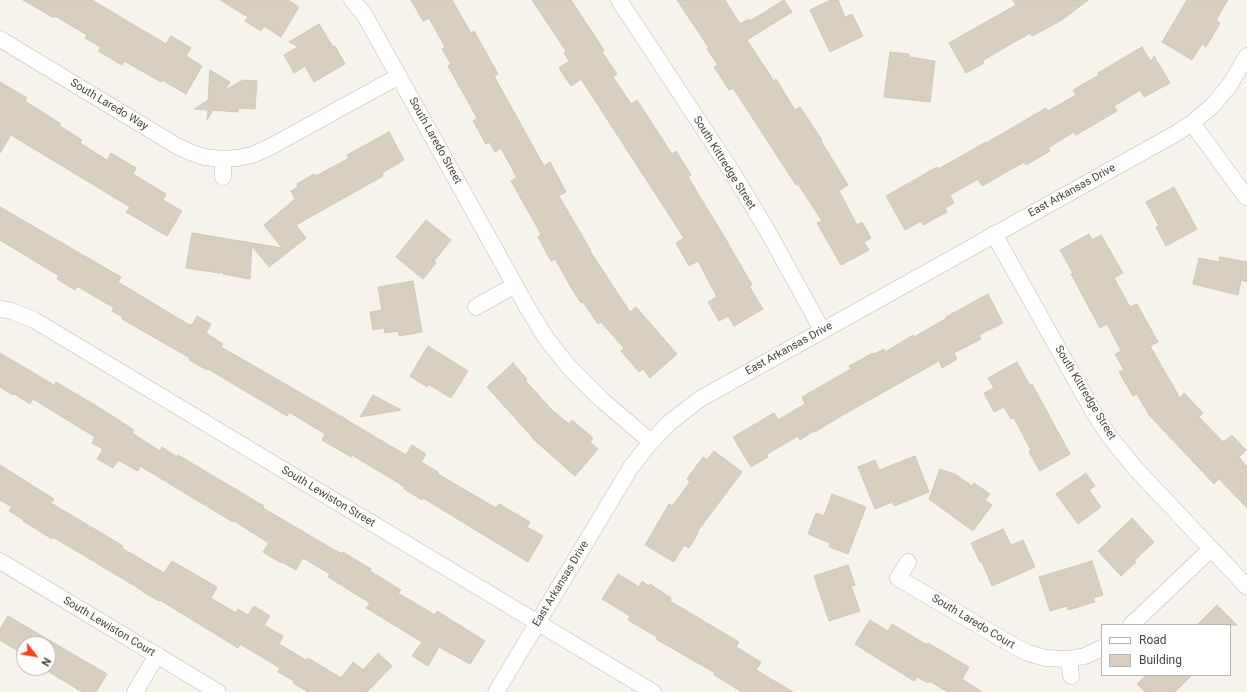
<!DOCTYPE html>
<style>
body{margin:0}
#map{position:relative;width:1247px;height:692px;overflow:hidden;background:#f6f3ec;font-family:Roboto,sans-serif}
canvas{display:block}
.legend{position:absolute;left:1101px;top:624px;width:130px;height:52px;box-sizing:border-box;background:#fff;border:1px solid #b7b4b0;margin:0;padding:5px 7px;list-style:none;font-size:12px;color:#4b4439}
.legend li{display:flex;align-items:center;gap:8px;height:20px}
.legend b{width:20px;border:1px solid #b7b4b0}
.north{position:absolute;left:16px;top:636px;width:40px;height:40px;box-sizing:border-box;background:#fff;border:1px solid #b7b4b0;border-radius:50%;rotate:121deg;font-size:11px;font-weight:700;line-height:16px;text-align:center;color:#4b4439}
.north::after{content:'';display:block;margin:auto;width:14px;height:18px;background:#fc3f1d;clip-path:polygon(50% 0,100% 100%,50% 72%,0 100%)}
</style>
<div id="map">
<canvas width="1247" height="692"></canvas>
<ul class="legend">
<li><b style="height:5px;background:#fff"></b>Road</li>
<li><b style="height:11px;background:#d8cfc1"></b>Building</li>
</ul>
<div class="north">N</div>
</div>
<script>
const c = document.querySelector('canvas').getContext('2d');
c.lineJoin = 'round';
function fill(path, color) {
  c.fillStyle = color;
  c.fill(path, 'evenodd');
}
function shape(rows) {
  const path = new Path2D();
  for (const r of rows) {
    path.moveTo(r[0], r[1]);
    for (let i = 2; i < r.length; i += 2) path.lineTo(r[i], r[i + 1]);
  }
  return path;
}
function stroke(path, color, width, dash) {
  c.strokeStyle = color;
  c.lineWidth = width;
  c.lineCap = dash ? 'butt' : 'round';
  c.setLineDash(dash || []);
  c.stroke(path);
}
function write(font, color, halo, rows, align = 'center') {
  c.font = font + ' Roboto,sans-serif';
  c.lineWidth = 4;
  c.setLineDash([]);
  c.textBaseline = 'middle';
  c.strokeStyle = halo;
  c.fillStyle = color;
  for (const [text, x, y, turn = 0] of rows) {
    c.save();
    c.translate(x, y);
    c.rotate((+turn || 0) * Math.PI / 180);
    c.textAlign = isNaN(turn) ? turn : align;
    if (halo) c.strokeText(text, 0, 0);
    c.fillText(text, 0, 0);
    c.restore();
  }
}
const building = shape([
 [23,0,92,0,166,44,171,36,191,48,186,56,202,66,186,94,162,80,161,82,124,61,122,65,98,51,101,47,85,38,87,35,55,16,54,18,23,0],
 [220,0,288,0,299,7,281,37,264,26,261,31,245,21,248,17,220,0],
 [411,0,452,0,471,33,474,31,498,74,494,76,544,166,550,162,566,192,559,196,591,251,590,251,630,312,636,307,677,354,650,378,643,369,639,372,621,351,624,348,601,322,598,324,583,302,581,303,572,289,555,259,551,261,538,237,541,234,511,181,517,178,501,148,495,152,489,142,486,144,473,121,477,118,448,66,451,64,442,49,445,47,429,18,423,21,411,0],
 [532,0,571,0,604,50,602,52,617,74,613,77,631,104,637,100,672,154,676,151,691,175,688,177,725,238,752,285,749,286,763,309,734,326,728,316,719,321,708,302,717,297,698,261,689,266,676,243,684,238,581,79,571,86,559,68,569,61,564,53,566,51,532,0],
 [677,0,725,0,740,24,749,19,750,21,784,0,792,12,747,40,774,81,776,79,795,110,800,107,822,140,821,141,848,185,839,191,857,225,862,222,871,238,864,242,869,250,841,265,817,223,822,221,798,184,796,185,733,88,729,90,714,67,718,65,707,49,709,48,677,0],
 [831,0,838,0,845,17,852,14,863,36,830,52,810,10,831,0],
 [1013,0,1088,0,1062,20,1032,36,1030,33,982,61,984,63,966,73,949,43,1016,5,1013,0],
 [1187,0,1228,0,1216,20,1220,23,1206,47,1202,44,1192,60,1162,42,1187,0],
 [319,24,333,47,335,46,345,64,314,82,305,66,294,73,284,55,298,47,289,42,319,24],
 [1142,47,1151,62,1154,56,1170,83,1144,97,1140,90,1114,106,1117,111,1076,135,1074,132,1048,148,1050,151,1026,165,1024,162,982,186,978,179,950,195,954,203,945,208,947,212,923,225,921,221,905,230,886,196,937,167,938,169,965,154,986,142,986,143,1046,108,1048,111,1076,95,1073,90,1099,75,1098,73,1142,47],
 [890,52,909,54,909,57,935,61,930,102,884,97,890,52],
 [210,70,230,82,225,90,243,80,257,81,255,109,238,108,238,112,213,110,207,120,208,110,194,109,208,100,210,70],
 [0,82,27,98,25,101,61,124,60,126,82,140,80,143,107,160,111,153,136,168,133,174,166,194,163,200,182,211,167,236,126,212,130,207,11,135,0,153,0,82],
 [389,132,404,160,382,173,383,176,296,225,306,238,269,267,252,246,250,279,223,274,224,272,219,273,186,268,192,233,282,248,264,225,295,199,291,191,298,187,297,184,314,174,316,176,349,158,347,155,389,132],
 [1174,187,1197,229,1166,246,1156,227,1159,226,1146,202,1174,187],
 [0,207,121,277,118,282,191,326,190,324,192,325,197,316,211,324,206,333,223,344,221,347,346,419,345,419,406,455,412,445,426,454,421,462,438,472,438,474,496,508,499,504,530,522,527,527,543,536,528,562,423,498,422,500,404,489,405,487,352,455,351,457,322,440,325,434,289,412,287,416,208,369,207,370,189,360,190,358,122,319,123,317,112,311,114,308,77,286,75,290,57,279,59,276,0,240,0,207],
 [426,220,451,240,434,261,436,263,423,279,396,257,426,220],
 [1089,234,1092,240,1101,235,1123,273,1114,278,1130,307,1137,304,1158,342,1150,346,1180,398,1184,393,1203,413,1199,417,1222,441,1223,441,1224,442,1232,435,1246,450,1239,457,1247,467,1247,508,1219,479,1214,484,1149,415,1137,394,1133,396,1119,372,1124,370,1115,354,1121,351,1107,324,1100,328,1071,274,1073,273,1060,250,1089,234],
 [1220,257,1247,262,1247,282,1241,280,1238,295,1193,284,1199,258,1219,262,1220,257],
 [413,281,422,332,399,336,398,331,385,333,384,328,373,330,370,312,382,310,378,287,413,281],
 [988,294,1003,323,979,335,981,339,954,353,957,359,942,368,939,361,841,416,815,432,814,431,800,440,798,436,767,454,768,457,751,467,733,437,774,413,778,420,805,404,802,397,851,369,849,366,873,353,874,354,884,349,885,352,913,335,914,337,947,318,946,317,988,294],
 [428,346,468,371,451,398,428,384,427,387,410,376,428,346],
 [0,353,54,385,56,382,100,408,134,430,132,433,160,451,162,447,177,457,178,455,264,506,263,508,326,545,342,554,343,552,371,569,370,571,401,590,398,593,435,615,437,611,485,641,470,664,439,647,428,666,412,656,422,642,366,608,370,603,328,577,330,574,303,558,296,570,282,562,281,563,263,552,269,543,234,521,233,522,140,466,138,471,118,460,113,468,97,459,103,449,92,443,95,437,33,399,30,404,13,393,13,395,0,387,0,353],
 [1017,362,1030,386,1032,384,1070,454,1040,471,1029,452,1031,450,1014,418,1011,419,1004,407,994,412,984,393,994,388,988,378,1017,362],
 [513,363,527,379,525,380,552,410,569,424,572,420,593,438,590,442,598,449,575,476,533,439,533,438,487,387,513,363],
 [373,395,401,410,360,417,373,395],
 [714,451,742,472,697,532,698,533,689,548,684,545,674,562,645,545,669,504,672,506,690,482,687,479,703,457,707,460,714,451],
 [915,456,929,492,894,506,892,502,875,509,858,467,875,460,879,470,915,456],
 [0,465,54,499,51,503,123,546,122,548,164,573,172,561,217,587,211,598,236,613,238,609,248,615,254,606,270,616,264,625,283,636,279,644,306,660,308,658,341,678,353,662,363,670,378,653,392,666,367,692,308,692,293,683,294,681,278,672,280,668,240,644,238,648,160,600,159,601,143,592,143,591,53,537,52,539,23,521,24,520,9,511,12,507,0,500,0,465],
 [940,469,955,474,972,486,974,483,990,494,985,500,992,505,973,531,929,499,940,469],
 [1086,473,1095,486,1089,490,1101,507,1078,524,1056,494,1086,473],
 [832,494,866,507,848,554,829,547,830,543,808,534,816,513,824,516,832,494],
 [1132,518,1154,542,1134,561,1136,562,1121,576,1098,551,1132,518],
 [1003,529,1011,545,1023,540,1035,567,992,586,982,562,980,562,971,543,1003,529],
 [1092,561,1103,595,1093,598,1095,602,1068,610,1067,606,1050,611,1039,577,1092,561],
 [848,565,855,585,851,586,860,611,829,621,814,576,848,565],
 [618,574,639,587,642,581,649,586,650,584,671,598,670,601,739,642,736,647,761,662,756,670,793,692,742,692,714,675,715,673,656,639,657,637,628,620,630,616,602,599,618,574],
 [1217,605,1237,625,1197,625,1217,605],
 [8,616,107,674,96,692,82,692,46,670,47,669,45,668,48,668,48,644,24,644,24,655,0,640,0,629,8,616],
 [870,620,888,631,892,624,927,645,928,643,969,667,962,679,982,692,948,692,929,681,928,683,917,677,914,681,869,653,855,644,870,620],
 [1146,675,1192,675,1175,692,1145,692,1137,684,1146,675]
]);
const street = shape([
 [352,0,364,14,527,307,546,338,568,366,602,400,651,442],
 [619,0,730,169,767,230,822,330],
 [0,39,177,146,190,152,204,157,223,159,237,158,252,155,270,147,399,76],
 [1192,123,1246,197],
 [223,177,223,159],
 [994,234,1093,411,1109,436,1135,468,1247,587],
 [476,307,515,285],
 [0,309,12,311,34,320,653,692],
 [0,561,218,692],
 [908,562,898,578,1014,646,1028,653,1046,658,1069,659,1085,656,1102,648],
 [1131,625,1211,549],
 [1069,659,1071,676],
 [135,692,157,655],
 [496,692,631,467,651,442,669,423,700,399,1175,134,1192,123,1212,106,1229,86,1247,56]
]);
const streetNames = [
 ["South Laredo Way",109,105,31],
 ["South Laredo Street",435,141,61],
 ["South Kittredge Street",724,163,58],
 ["East Arkansas Drive",1072,191,-29],
 ["East Arkansas Drive",789,349,-29],
 ["South Kittredge Street",1085,393,59],
 ["South Lewiston Street",328,497,31],
 ["East Arkansas Drive",561,584,-59],
 ["South Laredo Court",973,622,31],
 ["South Lewiston Court",109,627,31]
];
fill(building, '#d8cfc1');
stroke(building, '#d3c7b4', 1);
stroke(street, '#c2bbae', 17);
stroke(street, '#fff', 16);
write('11px', '#4b4439', '#fff', streetNames);
</script>
